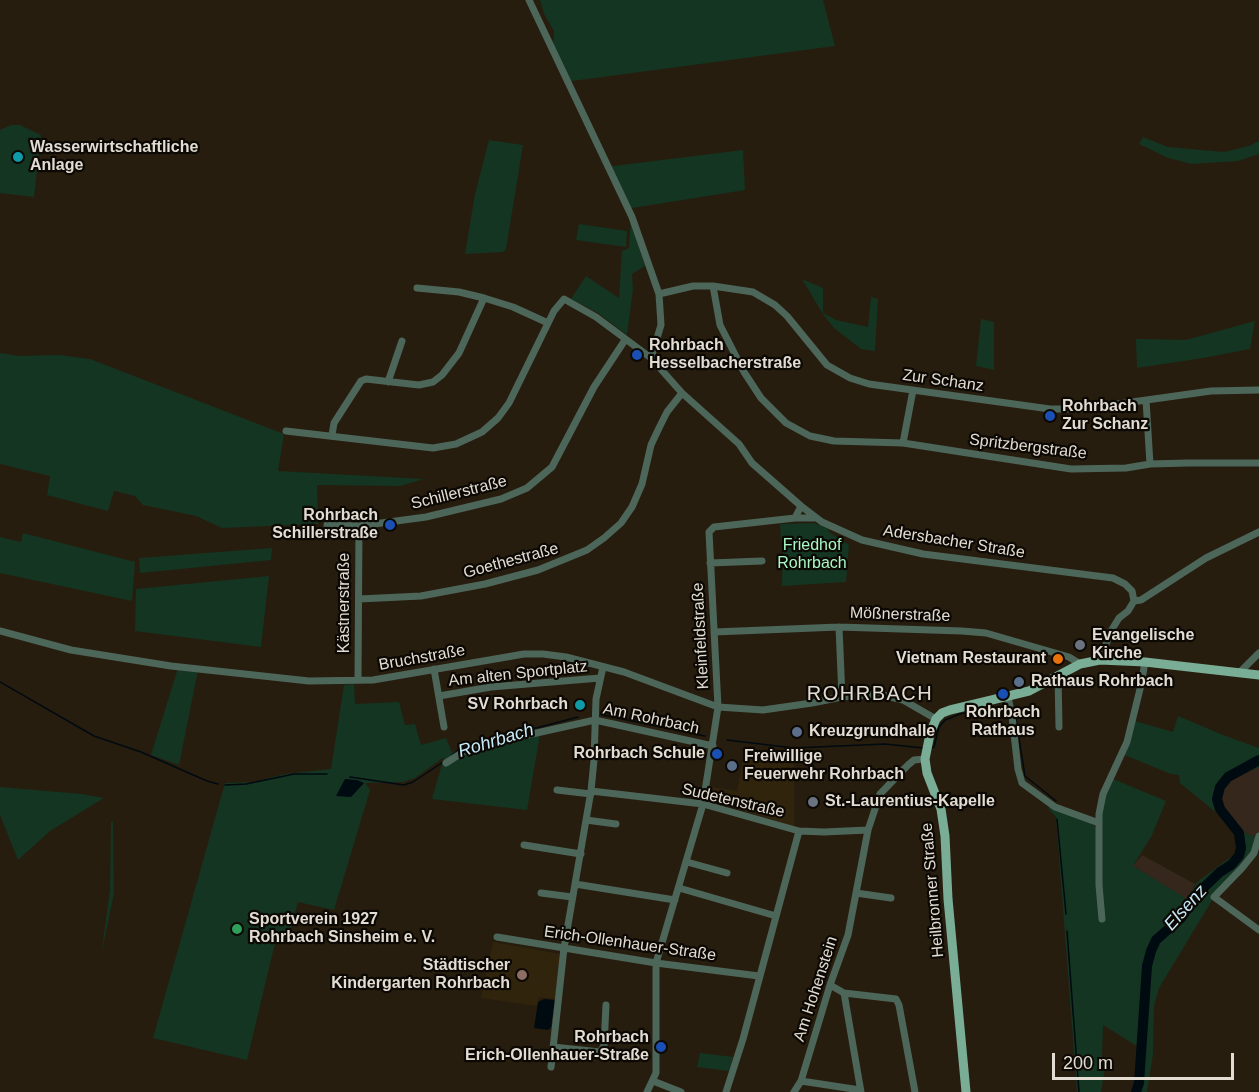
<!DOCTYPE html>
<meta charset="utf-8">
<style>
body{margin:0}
#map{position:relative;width:1259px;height:1092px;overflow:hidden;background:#271d0e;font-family:Helvetica,sans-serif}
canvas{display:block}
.scale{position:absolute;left:1052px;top:1053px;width:182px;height:27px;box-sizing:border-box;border:3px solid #e2dcd2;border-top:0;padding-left:8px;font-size:18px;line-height:21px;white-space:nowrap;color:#e2dcd2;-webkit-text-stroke:4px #0c0803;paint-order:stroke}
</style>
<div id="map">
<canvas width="1259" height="1092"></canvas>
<div class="scale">200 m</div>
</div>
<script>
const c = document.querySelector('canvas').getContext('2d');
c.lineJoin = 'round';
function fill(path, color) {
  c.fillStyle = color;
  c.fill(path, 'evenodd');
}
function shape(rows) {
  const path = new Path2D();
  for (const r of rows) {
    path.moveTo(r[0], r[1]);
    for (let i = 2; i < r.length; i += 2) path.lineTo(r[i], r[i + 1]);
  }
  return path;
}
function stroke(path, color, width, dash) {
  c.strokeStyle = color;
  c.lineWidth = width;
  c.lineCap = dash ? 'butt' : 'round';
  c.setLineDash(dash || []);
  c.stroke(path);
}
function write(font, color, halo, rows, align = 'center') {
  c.font = font + ' Helvetica,sans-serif';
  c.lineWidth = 4.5;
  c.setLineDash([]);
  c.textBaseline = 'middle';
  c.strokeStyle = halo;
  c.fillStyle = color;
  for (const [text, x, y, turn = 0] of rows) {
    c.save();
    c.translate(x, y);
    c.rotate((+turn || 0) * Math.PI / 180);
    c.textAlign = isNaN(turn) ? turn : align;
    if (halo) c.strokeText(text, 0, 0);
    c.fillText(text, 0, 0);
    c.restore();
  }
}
const industrial = shape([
 [1259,767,1259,837,1258,838,1243,832,1238,828,1220,802,1221,788,1229,781],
 [1142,855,1195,884,1187,900,1133,866]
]);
const built = shape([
 [745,749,776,751,794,750,794,826,708,800,711,787,737,791],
 [493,942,560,954,555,999,539,997,537,1006,481,998]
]);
const green = shape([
 [540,0,823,0,835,46,565,82,549,48,554,39,554,31,544,14],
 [11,125,20,125,41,135,34,197,0,193,0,130],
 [1143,137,1168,147,1224,152,1249,146,1259,141,1259,154,1238,161,1192,164,1168,158,1139,144],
 [489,140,523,145,506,249,503,252,465,254,475,194],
 [743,150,745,190,626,209,605,167],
 [631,219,645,266,632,274,633,289,627,335,598,313,571,299,586,276,619,298,622,251,629,248],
 [579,224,627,231,626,247,576,240],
 [802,279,823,288,823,313,836,320,868,327,871,297,878,299,875,351,861,349,834,328,823,314],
 [981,319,994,322,994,370,976,366],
 [1255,321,1250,349,1203,358,1137,368,1136,339,1186,340],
 [0,353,19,356,59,355,90,359,284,434,278,471,424,479,400,486,317,485,318,524,222,528,196,516,143,505,135,496,114,491,108,511,47,495,50,476,0,464],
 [814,523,828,528,829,532,849,545,846,582,782,586,783,543,781,542,780,524],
 [23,533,135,562,132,601,0,573,0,537,21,542],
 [272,548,271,560,140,573,139,558],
 [269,576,261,647,135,631,136,589],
 [178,668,198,670,179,765,151,755],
 [354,684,355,704,399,702,405,725,415,724,421,745,446,738,452,753,477,740,541,729,527,810,432,799,444,757,415,778,403,782,365,783,370,790,334,910,298,902,287,941,276,939,247,1060,153,1038,225,783,253,782,285,774,331,769,344,685],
 [1178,716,1223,735,1259,748,1259,767,1229,781,1221,788,1220,802,1238,828,1243,832,1258,838,1254,853,1214,897,1159,988,1154,1006,1153,1054,1147,1092,1132,1092,1137,1079,1140,1048,1103,1025,1102,1058,1106,1061,1101,1092,1077,1092,1056,817,1048,808,1050,806,1088,820,1097,829,1103,828,1100,821,1105,795,1113,779,1166,801,1152,835,1133,866,1187,899,1197,882,1239,851,1239,840,1218,814,1180,783,1179,775,1171,774,1122,754,1135,721,1173,732],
 [0,787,82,794,104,798,50,831,18,860,0,815],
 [113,821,114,893,101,956,110,890,111,822],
 [700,1053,733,1057,729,1071,697,1067]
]);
const water = shape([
 [345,779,357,780,364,783,351,797,336,796],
 [544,999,555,1000,551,1027,548,1030,534,1028,538,1002]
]);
const stream = shape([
 [0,682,94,736,141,752,207,781,218,784],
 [1014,707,1025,776,1056,801],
 [603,715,705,736],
 [502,737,578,717],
 [727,740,794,748,885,744,923,748],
 [931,748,934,747,939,727,945,720,960,714,1005,706],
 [452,755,462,747,471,745],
 [350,777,404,785,413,782,443,762],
 [225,785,246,784,294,774,327,774],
 [1057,819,1066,914],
 [1067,931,1079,1092]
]);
const river = shape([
 [1136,1092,1139,1083,1147,966,1151,951,1156,940,1181,918,1196,895,1220,872,1231,865,1239,856,1241,848,1239,833,1220,809,1217,799,1220,787,1228,777,1259,760]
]);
const minor = shape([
 [529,0,632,217,659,294,661,325,651,358],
 [713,286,720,325,744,372,761,398,786,423,810,436,834,441,903,443,1071,469,1126,468,1150,464,1188,463,1259,463],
 [417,288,459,292,484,298,513,307,548,323],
 [659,294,693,286,713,286,753,292,775,305,787,316,827,365,850,378,869,384,1050,409,1082,409,1211,391,1259,390],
 [388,382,402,341],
 [1146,400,1150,464],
 [286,431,433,448,456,444,482,432,498,418,509,403,554,311,564,299,596,317,651,358,682,393,739,444,752,463,801,506,822,522,862,540,923,554,1113,578,1125,584,1132,591,1134,601,1128,611,1119,618,1111,631,1100,660],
 [332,435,334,423,361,381,366,379,419,385,433,382,442,375,459,353,484,298],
 [903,443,913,390],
 [795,518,816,518],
 [327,525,359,526,426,517,501,499,527,488,552,467,594,387,625,340],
 [710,563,762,561],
 [359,599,421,596,485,584,538,570,587,550,604,538,621,523,632,507,642,484,651,445,659,428,667,412,682,393],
 [1134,601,1141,600,1206,558,1259,532],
 [839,627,842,697],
 [0,631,71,650,171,666,309,681,373,680,524,654,543,654,566,657,624,672,718,707,763,710,812,703,842,697,878,694,903,700,936,719],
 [714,632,839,627,962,631,986,633,1069,657,1080,664],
 [434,669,444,727],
 [1240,672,1259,653],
 [1058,675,1059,727],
 [358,680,359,526],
 [439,696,491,687,600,678],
 [1008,697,1012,716,1018,769,1022,783,1055,807,1099,823],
 [446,763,463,752,478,746,595,720,713,746],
 [557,790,591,794],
 [591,791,703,804,799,831,824,832,868,830],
 [586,820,616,824],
 [1259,836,1254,853,1242,868,1214,897,1259,930],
 [524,845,581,854],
 [687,862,727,873],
 [575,884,675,900],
 [679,888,776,916],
 [541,893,572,897],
 [856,893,891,898],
 [1102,919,1099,885,1099,814,1103,794,1127,742,1141,685,1145,662],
 [497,937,656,963,759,976],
 [830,985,844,993,896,999,899,1005,915,1092],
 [844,993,861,1092],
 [553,1047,600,1052,604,1046,606,1005],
 [551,1067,564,948,591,791,594,760,596,699,603,667],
 [653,1081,681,1092],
 [801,1081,860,1090],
 [647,1092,656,1073,656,963,703,804,718,707,709,532,714,527,795,518,801,506],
 [726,1092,743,1039,799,831],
 [794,1092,801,1081,830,985,848,935,868,830,880,794,908,765,914,760,925,759]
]);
const major = shape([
 [966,1092,948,899,945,836,941,809,927,773,925,759,930,734,936,719,942,713,950,710,1029,691,1080,664,1100,660,1145,662,1259,675]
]);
const markers = [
 [18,157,6,"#0f9aa8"],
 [637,355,6,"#1a4fb4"],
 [1050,416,6,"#1a4fb4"],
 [390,525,6,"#1a4fb4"],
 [1080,645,6,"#6b7280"],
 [1058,659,6,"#e8710a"],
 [1019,682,6,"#5c6f8a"],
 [1003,694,6,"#1a4fb4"],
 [580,705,6,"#0f9aa8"],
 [797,732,6,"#5c6f8a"],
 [717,754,6,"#1a4fb4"],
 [732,766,6,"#5c6f8a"],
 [813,802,6,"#6b7280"],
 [237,929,6,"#2e9e5b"],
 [522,975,6,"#8d6e63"],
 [661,1047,6,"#1a4fb4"]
];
const poiNames = [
 ["Wasserwirtschaftliche",30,148],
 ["Anlage",30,166],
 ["Rohrbach",649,346],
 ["Hesselbacherstraße",649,364],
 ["Rohrbach",1062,407],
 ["Zur Schanz",1062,425],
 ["Rohrbach",378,516,"right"],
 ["Schillerstraße",378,534,"right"],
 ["Evangelische",1092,636],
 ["Kirche",1092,654],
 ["Vietnam Restaurant",1046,659,"right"],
 ["Rathaus Rohrbach",1031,682],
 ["SV Rohrbach",568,705,"right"],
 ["Rohrbach",1003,713,"center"],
 ["Rathaus",1003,731,"center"],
 ["Kreuzgrundhalle",809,732],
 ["Rohrbach Schule",705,754,"right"],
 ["Freiwillige",744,757],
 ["Feuerwehr Rohrbach",744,775],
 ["St.-Laurentius-Kapelle",825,802],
 ["Sportverein 1927",249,920],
 ["Rohrbach Sinsheim e. V.",249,938],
 ["Städtischer",510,966,"right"],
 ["Kindergarten Rohrbach",510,984,"right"],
 ["Rohrbach",649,1038,"right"],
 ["Erich-Ollenhauer-Straße",649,1056,"right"]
];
const streetNames = [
 ["Zur Schanz",943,381,8],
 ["Spritzbergstraße",1028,447,7],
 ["Schillerstraße",459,493,-14],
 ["Adersbacher Straße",954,542,9],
 ["Goethestraße",511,561,-15],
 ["Kästnerstraße",345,603,-90],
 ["Mößnerstraße",900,615,2],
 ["Kleinfeldstraße",701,636,-93],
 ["Bruchstraße",422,658,-10],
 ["Am alten Sportplatz",518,674,-6],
 ["Am Rohrbach",651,719,12],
 ["Sudetenstraße",733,801,13],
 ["Heilbronner Straße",933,890,-95],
 ["Erich-Ollenhauer-Straße",630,944,8],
 ["Am Hohenstein",816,989,-72]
];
const parkNames = [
 ["Friedhof",812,546],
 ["Rohrbach",812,564]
];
const waterNames = [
 ["Rohrbach",496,741,-17],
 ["Elsenz",1186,908,-48]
];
const quarterNames = [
 ["ROHRBACH",870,694]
];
fill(industrial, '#35271b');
fill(built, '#31240d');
fill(green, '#143522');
fill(water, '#000a11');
stroke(stream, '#000a11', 1.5);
stroke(river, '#000a11', 10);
stroke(minor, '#4d665a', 7);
stroke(major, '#79ad96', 9);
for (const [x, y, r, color] of markers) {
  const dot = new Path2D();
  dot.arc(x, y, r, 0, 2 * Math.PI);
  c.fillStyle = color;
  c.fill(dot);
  stroke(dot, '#0c0803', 2);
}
write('bold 16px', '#e2dcd2', '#0c0803', poiNames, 'left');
write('16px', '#e2dcd2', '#0c0803', streetNames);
write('16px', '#a8f9c5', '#0c0803', parkNames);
write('italic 18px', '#c6eaf8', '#0c0803', waterNames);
c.letterSpacing = '1.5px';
write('20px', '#e2dcd2', '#0c0803', quarterNames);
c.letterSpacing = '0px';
</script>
